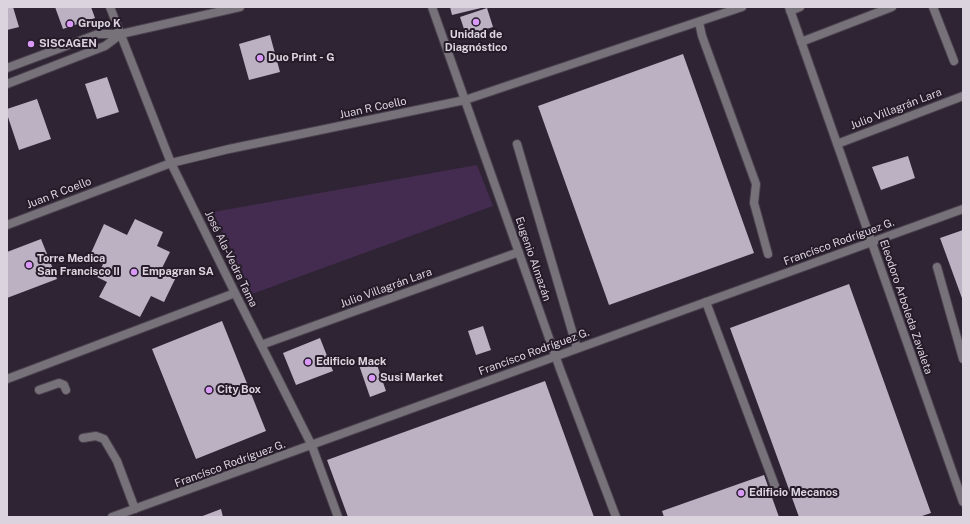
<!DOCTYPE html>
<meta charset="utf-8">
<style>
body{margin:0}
#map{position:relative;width:970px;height:524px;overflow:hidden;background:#2e2433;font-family:"Public Sans",sans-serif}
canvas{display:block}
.frame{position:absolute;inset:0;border:8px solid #dbd4de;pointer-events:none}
</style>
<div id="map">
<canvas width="970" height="524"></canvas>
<div class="frame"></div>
</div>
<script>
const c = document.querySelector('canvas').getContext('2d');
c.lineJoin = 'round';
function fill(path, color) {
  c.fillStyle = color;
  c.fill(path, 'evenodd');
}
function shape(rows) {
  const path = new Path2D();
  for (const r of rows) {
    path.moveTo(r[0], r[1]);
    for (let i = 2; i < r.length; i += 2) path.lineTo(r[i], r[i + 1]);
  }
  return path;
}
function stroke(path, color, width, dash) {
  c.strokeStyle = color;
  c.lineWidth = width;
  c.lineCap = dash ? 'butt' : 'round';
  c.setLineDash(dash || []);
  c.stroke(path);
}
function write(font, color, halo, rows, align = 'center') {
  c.font = font + ' "Public Sans",sans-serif';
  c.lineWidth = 4;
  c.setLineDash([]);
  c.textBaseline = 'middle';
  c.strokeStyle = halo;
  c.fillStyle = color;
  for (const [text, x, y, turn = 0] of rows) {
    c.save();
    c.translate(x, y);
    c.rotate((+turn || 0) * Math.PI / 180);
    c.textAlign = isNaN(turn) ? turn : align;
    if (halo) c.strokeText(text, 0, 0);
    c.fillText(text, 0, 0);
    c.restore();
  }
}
const green = shape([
 [477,165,493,206,252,294,213,212]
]);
const building = shape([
 [7,7,13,7,19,27,7,30],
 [55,7,91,7,95,18,63,29],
 [450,7,481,7,481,8,452,15],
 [487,8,493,27,466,35,460,17],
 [270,35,280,72,249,80,239,44],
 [683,54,754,253,609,305,538,106],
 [107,77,119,112,97,119,85,84],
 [37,99,51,139,19,150,7,114,7,109],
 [908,156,915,178,881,190,872,167],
 [135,219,163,232,157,246,170,252,162,268,177,275,164,302,151,296,140,317,99,297,107,282,97,277,103,264,91,253,104,224,127,235],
 [963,230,963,301,940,238],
 [41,239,57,279,7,298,7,252],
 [849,284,931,513,919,517,799,517,730,328],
 [222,321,266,431,196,459,152,349],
 [483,326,491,350,476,355,468,331],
 [320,338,333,371,296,385,283,353],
 [375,359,386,391,370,397,359,365],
 [545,381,594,517,348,517,327,460],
 [764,475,779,517,664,517,662,511],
 [221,509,223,517,200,517]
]);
const service = shape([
 [933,7,954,61],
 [790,11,800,7],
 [699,22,702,36,756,184,754,203,768,254],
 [517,144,577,348],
 [937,267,963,359],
 [706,302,775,486],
 [39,390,59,383,64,385,66,390],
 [83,438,96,436,104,439,117,461,135,509]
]);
const minor = shape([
 [110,7,171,163,235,293,312,446,338,517],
 [432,7,560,369,616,517],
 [789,7,963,502],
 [801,42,892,7],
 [837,144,963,96],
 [7,225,171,163,229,149,465,100,742,7],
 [261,345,519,252],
 [7,379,235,293],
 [112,517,963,209]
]);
const tertiary = shape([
 [7,68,98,34,121,34,240,7],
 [7,84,105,46,121,34]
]);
const markers = [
 [476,22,4,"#d99af7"],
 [70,24,4,"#d99af7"],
 [31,44,4,"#d99af7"],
 [260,58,4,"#d99af7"],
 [29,265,4,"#d99af7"],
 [134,272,4,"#d99af7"],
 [308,362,4,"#d99af7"],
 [372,378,4,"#d99af7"],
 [209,390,4,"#d99af7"],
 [741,493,4,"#d99af7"]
];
const poiNames = [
 ["Grupo K",78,24],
 ["Unidad de",476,35,"center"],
 ["Diagnóstico",476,48,"center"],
 ["SISCAGEN",39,44],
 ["Duo Print - G",268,58],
 ["Torre Medica",37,259],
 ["San Francisco II",37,272],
 ["Empagran SA",142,272],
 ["Edificio Mack",316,362],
 ["Susi Market",380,378],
 ["City Box",217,390],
 ["Edificio Mecanos",749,493]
];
const streetNames = [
 ["Juan R Coello",373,108,-12],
 ["Julio Villagrán Lara",896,109,-21],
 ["Juan R Coello",59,193,-21],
 ["Francísco Rodríguez G.",839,242,-20],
 ["José Ala-Vedra Tama",231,259,64],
 ["Eugenio Almazán",533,259,71],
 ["Julio Villagrán Lara",386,288,-20],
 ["Eleodoro Arboleda Zavaleta",906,307,71],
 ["Francísco Rodríguez G.",534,352,-20],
 ["Francísco Rodríguez G.",230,464,-20]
];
fill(green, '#442b50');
fill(building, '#bcb0c3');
stroke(service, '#4a404e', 10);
stroke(minor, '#4a404e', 10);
stroke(tertiary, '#4a404e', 10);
stroke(service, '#77727a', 8);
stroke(minor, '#77727a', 8);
stroke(tertiary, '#77727a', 8);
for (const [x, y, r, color] of markers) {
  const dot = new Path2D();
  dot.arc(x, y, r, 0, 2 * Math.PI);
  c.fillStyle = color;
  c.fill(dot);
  stroke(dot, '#251b29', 1.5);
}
write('bold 11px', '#dbd4de', '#251b29', poiNames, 'left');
write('11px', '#dbd4de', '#251b29', streetNames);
</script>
